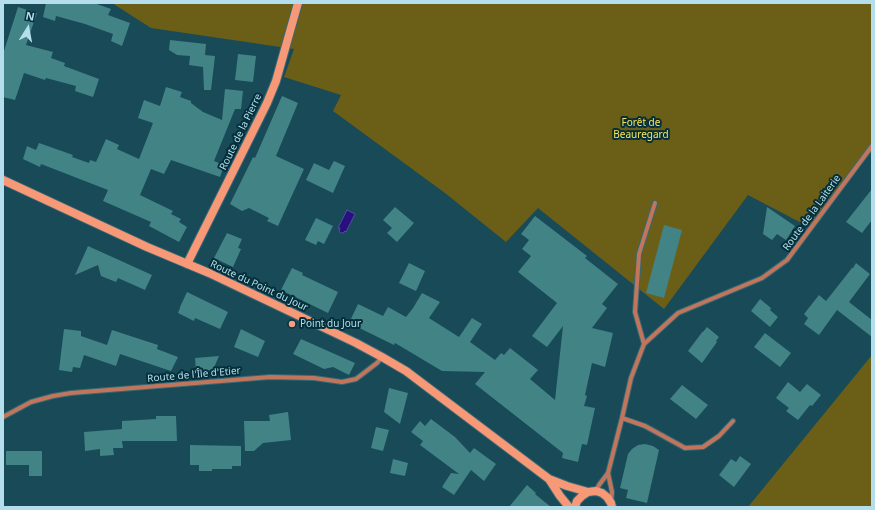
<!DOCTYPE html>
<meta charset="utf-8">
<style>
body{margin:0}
#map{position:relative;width:875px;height:510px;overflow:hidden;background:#184a58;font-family:"Noto Sans",sans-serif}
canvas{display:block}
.frame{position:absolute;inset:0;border:4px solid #b4deec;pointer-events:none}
.north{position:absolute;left:8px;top:8px;width:40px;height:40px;-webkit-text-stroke:3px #052f3a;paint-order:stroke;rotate:11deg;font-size:11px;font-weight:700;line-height:16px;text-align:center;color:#b4deec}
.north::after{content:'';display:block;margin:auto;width:14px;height:18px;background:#b4deec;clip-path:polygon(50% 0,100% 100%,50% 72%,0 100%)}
</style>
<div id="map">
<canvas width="875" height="510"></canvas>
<div class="frame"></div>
<div class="north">N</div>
</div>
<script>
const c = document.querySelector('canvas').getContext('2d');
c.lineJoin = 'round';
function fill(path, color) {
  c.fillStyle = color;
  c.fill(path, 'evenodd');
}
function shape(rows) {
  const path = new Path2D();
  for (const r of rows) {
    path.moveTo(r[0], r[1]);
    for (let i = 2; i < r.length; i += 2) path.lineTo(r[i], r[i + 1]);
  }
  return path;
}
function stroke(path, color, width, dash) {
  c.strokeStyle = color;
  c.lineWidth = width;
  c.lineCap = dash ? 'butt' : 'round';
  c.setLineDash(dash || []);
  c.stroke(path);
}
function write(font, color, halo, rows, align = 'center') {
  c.font = font + ' "Noto Sans",sans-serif';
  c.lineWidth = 4;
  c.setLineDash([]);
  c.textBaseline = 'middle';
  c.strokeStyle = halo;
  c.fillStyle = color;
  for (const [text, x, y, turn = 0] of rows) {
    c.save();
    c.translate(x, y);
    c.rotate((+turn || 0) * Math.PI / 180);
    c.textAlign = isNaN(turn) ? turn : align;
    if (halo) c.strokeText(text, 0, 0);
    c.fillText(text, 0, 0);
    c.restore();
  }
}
const green = shape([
 [112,3,872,3,872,146,811,228,748,195,664,309,538,208,506,242,445,193,333,111,341,95,284,77,294,49,151,28],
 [872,355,872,507,748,507]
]);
const water = shape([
 [347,210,355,214,346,232,345,231,343,233,341,233,339,231,340,228,338,228,347,210]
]);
const building = shape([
 [46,3,94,3,111,9,108,15,130,23,122,46,111,41,113,34,85,24,56,16,55,21,43,17],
 [18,7,37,13,26,45,53,52,51,58,65,63,64,66,99,79,93,97,75,91,76,86,46,78,45,80,24,73,15,100,3,97,3,54],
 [170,40,206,44,205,55,215,56,211,90,204,90,203,67,189,65,190,56,177,55,169,50],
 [238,54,256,56,253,82,235,80],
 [166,87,182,92,180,97,191,101,191,103,203,112,222,120,225,89,243,91,241,109,235,109,214,161,224,165,220,177,171,160,164,174,151,169,140,195,173,211,171,214,181,219,179,222,187,227,179,242,149,226,151,222,103,201,108,190,41,164,40,167,23,159,27,146,36,150,39,143,73,155,72,157,89,163,90,160,96,162,106,139,119,145,117,149,139,159,153,123,138,118,144,100,160,106],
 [282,96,298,103,276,156,304,169,278,226,267,221,269,218,249,208,242,211,230,204,253,157,255,158],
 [334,161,345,166,333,193,306,180,314,163,329,170],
 [872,189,872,220,862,233,846,222],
 [395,207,414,223,397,242,387,233,392,228,383,220],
 [767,207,795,226,786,240,777,234,772,240,763,234],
 [535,216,587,256,585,258,618,284,602,304,607,308,592,328,613,333,605,367,592,363,585,395,587,396,584,406,595,408,587,445,582,444,578,462,562,458,563,453,475,384,485,372,442,371,395,343,394,345,349,323,358,304,383,316,388,307,406,317,413,308,422,293,440,302,429,318,459,337,472,318,482,324,470,342,495,360,501,353,504,355,510,348,538,370,530,379,555,400,563,326,547,347,532,336,557,303,518,272,531,256,522,249,529,240,521,234],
 [316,218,333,226,324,244,318,241,316,245,305,240],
 [664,225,682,230,664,298,646,293],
 [227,233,242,239,238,248,241,249,233,267,214,258],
 [88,246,152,275,145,290,118,278,116,282,101,276,98,265,75,275],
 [409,263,425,271,416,291,399,283],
 [856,263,870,274,849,302,872,320,872,337,837,310,819,335,804,324,808,318,804,314,819,295,826,301,852,268,853,268],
 [292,268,303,273,302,275,338,292,328,313,281,290],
 [187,292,228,312,220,329,195,318,194,321,178,313,180,308,180,307],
 [760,299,771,308,770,310,778,317,770,327,751,311],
 [707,327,719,337,716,341,717,342,702,363,688,351,703,331,703,332],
 [64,329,81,331,81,336,107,345,112,330,158,345,157,349,178,357,171,371,120,354,116,366,84,355,80,368,73,367,72,372,59,370],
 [241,329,265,341,258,357,234,347],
 [765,333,791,353,780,367,754,347],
 [301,339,355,363,349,375,333,367,324,369,293,354],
 [219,356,213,370,196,371,195,358],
 [788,382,800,392,807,384,821,395,812,406,810,405,798,420,786,411,789,408,776,398],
 [682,385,708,405,696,419,670,399],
 [389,388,408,393,400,424,384,412],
 [288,412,291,440,263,443,254,451,245,451,244,421,270,421,269,415],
 [156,416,176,416,177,441,122,441,123,448,113,448,114,455,100,456,100,449,85,451,84,432,122,429,122,421,156,419],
 [431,419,455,437,470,453,474,448,496,464,484,481,471,470,454,495,442,487,451,473,459,474,420,445,423,441,411,432,420,421,425,426],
 [376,427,389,430,383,451,371,448],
 [645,444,653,446,659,450,647,503,626,498,628,490,620,488,628,454,632,449,638,445],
 [190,445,241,446,241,466,232,466,232,469,212,469,212,471,199,471,199,465,190,465],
 [6,451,42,451,42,476,29,476,29,465,6,465],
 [740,456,751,464,734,487,719,475,731,459,736,462],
 [393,459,408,463,405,476,390,473],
 [527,485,536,493,535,494,551,507,509,507]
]);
const street = shape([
 [644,344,635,312,639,254,655,203],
 [3,417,31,402,53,396,71,393,270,377,314,378,342,382,356,379,377,363,382,357],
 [622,418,645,426,685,448,703,447,719,436,733,421],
 [608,473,612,492,611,502],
 [596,491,599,485,608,473,622,418,631,378,644,344,678,313,762,278,787,260,872,146]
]);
const secondary = shape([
 [3,180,147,247,209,273,356,343,382,357,406,371,549,479,567,486,588,492],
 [187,264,267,103,276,81,285,49,298,3],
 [549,479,560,496,569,507],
 [575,507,577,501,582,496,588,492,596,491,602,493,607,497,611,503,612,507]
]);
const markers = [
 [292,324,4,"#f39f83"]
];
const parkNames = [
 ["Forêt de",641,123],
 ["Beauregard",641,135]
];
const streetNames = [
 ["Route de la Pierre",241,132,-64],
 ["Route de la Laiterie",812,213,-54],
 ["Route du Point du Jour",259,286,25],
 ["Route de l'Île d'Etier",194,375,-5]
];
const poiNames = [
 ["Point du Jour",300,324]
];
fill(green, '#6b5f17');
fill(water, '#28107f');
stroke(water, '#524ea0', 1);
fill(building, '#428386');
stroke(street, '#376876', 6);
stroke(secondary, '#376876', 10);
stroke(street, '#c1765c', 4);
stroke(secondary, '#f79877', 8);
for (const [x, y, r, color] of markers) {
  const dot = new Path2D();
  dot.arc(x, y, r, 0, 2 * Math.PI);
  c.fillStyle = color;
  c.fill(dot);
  stroke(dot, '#052f3a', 1.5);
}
write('10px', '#fce458', '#052f3a', parkNames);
write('10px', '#b4deec', '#052f3a', streetNames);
write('10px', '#b4deec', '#052f3a', poiNames, 'left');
</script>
